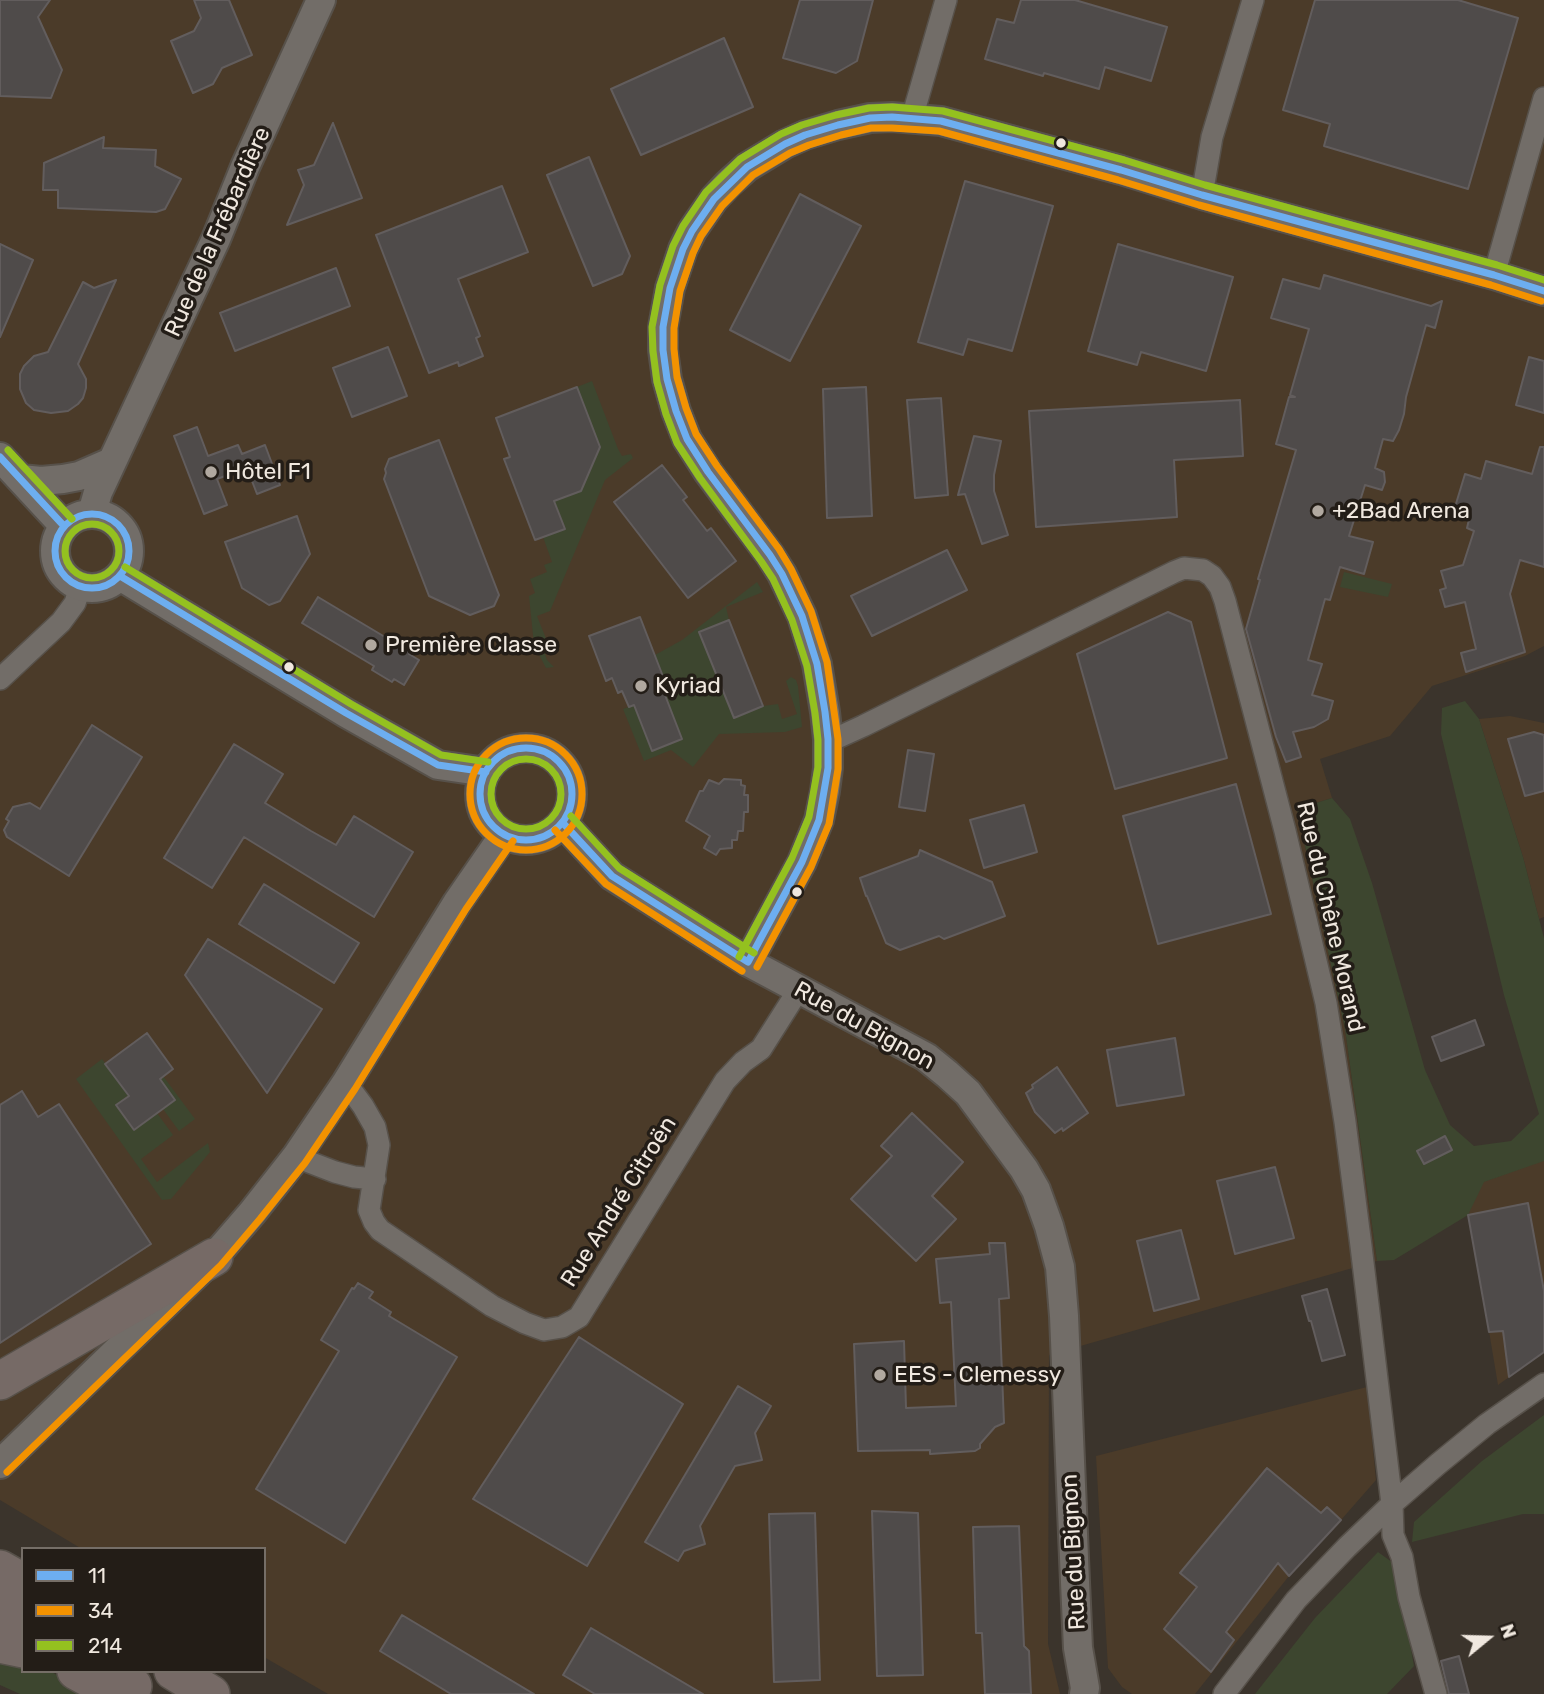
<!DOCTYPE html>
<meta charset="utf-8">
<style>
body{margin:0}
#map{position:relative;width:1544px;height:1694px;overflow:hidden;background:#3b342c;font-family:Rubik,sans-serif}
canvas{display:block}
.legend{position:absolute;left:21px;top:1547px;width:245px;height:126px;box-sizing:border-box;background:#231d17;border:2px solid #756e67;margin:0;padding:9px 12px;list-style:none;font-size:21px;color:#f0e8df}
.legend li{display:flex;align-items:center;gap:14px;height:35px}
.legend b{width:35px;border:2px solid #756e67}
.north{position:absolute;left:1453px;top:1603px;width:70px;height:70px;-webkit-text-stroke:5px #231d17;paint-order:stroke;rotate:71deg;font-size:19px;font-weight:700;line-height:28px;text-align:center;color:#f0e8df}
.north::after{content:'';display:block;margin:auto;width:24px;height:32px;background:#f0e8df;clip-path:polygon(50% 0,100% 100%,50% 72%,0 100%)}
</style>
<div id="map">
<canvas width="1544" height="1694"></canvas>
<ul class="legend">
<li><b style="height:9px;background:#6daef0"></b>11</li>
<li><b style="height:9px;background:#f39200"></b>34</li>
<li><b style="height:9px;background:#94c11f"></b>214</li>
</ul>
<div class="north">N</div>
</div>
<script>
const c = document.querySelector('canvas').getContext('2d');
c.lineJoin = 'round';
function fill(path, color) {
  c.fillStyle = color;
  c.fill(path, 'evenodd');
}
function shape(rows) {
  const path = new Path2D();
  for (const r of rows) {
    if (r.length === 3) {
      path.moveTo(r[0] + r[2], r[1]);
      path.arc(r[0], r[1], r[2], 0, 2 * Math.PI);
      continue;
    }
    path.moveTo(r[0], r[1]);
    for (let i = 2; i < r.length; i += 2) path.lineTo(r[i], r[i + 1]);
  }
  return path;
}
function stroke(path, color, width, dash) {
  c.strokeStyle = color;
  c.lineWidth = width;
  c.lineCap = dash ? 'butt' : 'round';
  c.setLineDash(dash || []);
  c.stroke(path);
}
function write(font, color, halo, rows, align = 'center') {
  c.font = font + ' Rubik,sans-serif';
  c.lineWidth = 7;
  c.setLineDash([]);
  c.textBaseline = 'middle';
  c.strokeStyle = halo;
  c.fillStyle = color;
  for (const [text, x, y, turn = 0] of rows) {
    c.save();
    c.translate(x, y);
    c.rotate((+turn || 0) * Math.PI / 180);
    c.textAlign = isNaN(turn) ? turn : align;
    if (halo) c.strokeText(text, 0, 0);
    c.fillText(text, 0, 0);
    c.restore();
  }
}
const built = shape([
 [0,0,1544,0,1544,646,1525,656,1432,686,1390,736,1320,759,1332,798,1297,809,1345,1029,1377,1261,1049,1355,1048,1644,1060,1694,328,1694,264,1657,264,1549,82,1549,0,1500],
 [1510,716,1544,723,1544,917,1539,919,1523,857,1479,719],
 [1544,1160,1544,1352,1498,1385,1465,1188],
 [1367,1387,1376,1480,1341,1520,1289,1576,1195,1694,1132,1694,1122,1687,1108,1668,1096,1456]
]);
const green = shape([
 [592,381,618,449,622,456,631,454,633,458,605,480,550,611,537,616,547,641,542,645,547,660,554,667,546,668,534,645,529,596,535,593,530,579,547,572,544,565,552,562,543,537,565,528,554,501,581,491,600,447,577,387],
 [1344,572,1392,584,1388,597,1340,587],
 [757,582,763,592,726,607,729,620,700,633,734,718,763,706,778,704,782,719,797,714,786,681,791,677,796,680,798,686,802,727,785,732,719,734,693,767,671,750,644,761,623,709,634,705,652,751,682,739,665,695,669,692,655,655,682,640],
 [1465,701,1479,719,1523,857,1544,938,1544,1161,1484,1182,1468,1215,1394,1260,1377,1261,1345,1029,1297,809,1332,798,1350,819,1372,883,1425,1070,1450,1125,1474,1146,1511,1141,1539,1114,1504,995,1441,734,1442,708],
 [102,1059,129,1095,116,1105,134,1130,157,1113,173,1135,141,1159,157,1182,208,1143,210,1152,171,1199,162,1200,76,1079],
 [163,1076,195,1119,179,1131,163,1109,160,1079],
 [1544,1415,1544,1514,1523,1514,1412,1542,1414,1522,1482,1461],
 [1378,1552,1396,1565,1414,1666,1387,1694,1255,1694,1315,1618],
 [0,1653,23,1658,23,1671,50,1671,89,1694,20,1694,0,1685]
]);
const building = shape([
 [0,0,50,0,38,17,62,70,51,98,0,96,0,0],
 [194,0,229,0,252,55,222,68,213,84,193,93,171,41,194,31,201,18,194,0],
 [800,0,873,0,857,61,836,73,783,58,800,0],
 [1021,0,1075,0,1167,27,1151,81,1105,67,1099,89,1044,73,1043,76,985,59,997,19,1014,23,1021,0],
 [1315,0,1458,0,1518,18,1468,189,1324,146,1330,124,1283,110,1315,0],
 [724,38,753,107,641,155,611,89,724,38],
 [333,123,362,198,287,225,304,185,298,170,314,165,333,123],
 [104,137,103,148,156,150,155,166,181,179,165,209,156,212,58,208,58,190,43,190,44,163,104,137],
 [589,157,630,256,622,274,593,286,547,175,589,157],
 [965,181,1053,206,1012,351,968,339,963,355,918,342,965,181],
 [502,186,528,252,458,279,480,336,476,338,483,356,459,366,458,362,429,373,376,235,502,186],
 [800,194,861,226,790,361,730,330,800,194],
 [0,244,33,260,0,337,0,244],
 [1118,244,1233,277,1206,371,1141,352,1137,365,1088,351,1118,244],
 [336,268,350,306,235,351,220,313,336,268],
 [1324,275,1431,306,1442,301,1435,328,1426,325,1406,397,1404,414,1399,430,1393,441,1383,439,1375,468,1384,472,1385,482,1382,490,1365,485,1349,536,1373,542,1364,574,1340,567,1330,600,1325,599,1308,660,1322,664,1312,695,1333,701,1328,719,1314,727,1293,732,1301,757,1286,762,1276,737,1246,629,1260,580,1258,579,1296,450,1276,444,1289,397,1295,397,1290,395,1309,329,1271,318,1283,279,1320,289,1324,275],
 [116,280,78,364,86,379,86,388,83,398,78,404,68,411,51,413,34,410,26,403,20,389,20,374,24,366,34,356,48,352,83,282,94,288,116,280],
 [388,347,407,396,352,417,333,368,388,347],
 [1529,357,1544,361,1544,413,1516,405,1529,357],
 [577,387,600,447,581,491,554,501,565,529,535,540,504,459,510,457,496,418,577,387],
 [866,387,872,516,827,518,823,389,866,387],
 [941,398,948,495,915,498,907,400,941,398],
 [1240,400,1243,456,1174,460,1177,517,1036,527,1029,411,1240,400],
 [197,427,208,456,238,445,242,454,265,445,280,485,257,494,247,468,217,479,227,505,204,514,174,436,197,427],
 [974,436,1001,441,994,475,994,491,1008,535,982,544,965,494,958,495,974,436],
 [439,440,499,595,494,606,470,615,429,596,384,479,386,473,385,469,389,459,439,440],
 [1540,447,1544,447,1544,567,1520,560,1510,594,1525,652,1466,672,1461,653,1476,649,1465,602,1445,607,1440,590,1446,588,1441,571,1463,565,1474,531,1467,528,1471,511,1455,507,1465,474,1481,479,1486,461,1532,474,1540,447],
 [662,465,687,497,683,500,707,531,711,528,736,561,688,598,614,502,662,465],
 [297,516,310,554,280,601,269,605,242,588,225,542,297,516],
 [947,550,967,590,872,636,851,596,947,550],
 [318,597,390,640,391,638,411,651,409,654,419,660,404,685,394,679,392,682,372,670,374,666,302,623,318,597],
 [1168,612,1191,622,1227,758,1115,789,1077,654,1168,612],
 [640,617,669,692,665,695,682,739,652,751,634,705,629,707,622,691,618,693,612,678,606,681,589,636,640,617],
 [729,620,763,706,734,718,699,632,729,620],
 [92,725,142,757,69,876,7,837,4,830,9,821,6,819,13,807,30,803,40,809,92,725],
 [1534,732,1544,735,1544,791,1525,796,1508,739,1534,732],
 [234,744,283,774,265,803,311,831,336,845,354,816,413,852,374,917,244,837,212,888,164,858,234,744],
 [908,750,934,754,925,811,899,807,908,750],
 [724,779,741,780,741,785,745,786,744,795,748,795,748,812,744,812,743,831,738,831,737,840,732,840,732,848,720,849,716,855,704,848,710,836,686,821,700,791,703,791,709,780,719,784,724,779],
 [1236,784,1271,914,1158,944,1123,816,1236,784],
 [1024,805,1037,852,984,868,970,820,1024,805],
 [920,850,992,882,1005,916,944,939,939,936,900,950,886,943,867,896,866,896,860,878,918,856,920,850],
 [264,884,359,943,334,983,239,924,264,884],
 [208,939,322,1009,267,1093,185,975,208,939],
 [1475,1020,1484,1045,1441,1061,1432,1037,1475,1020],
 [147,1033,173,1069,160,1079,175,1100,134,1130,116,1105,129,1096,105,1064,147,1033],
 [1175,1038,1184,1095,1117,1106,1107,1050,1175,1038],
 [1057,1067,1088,1113,1063,1131,1062,1128,1055,1133,1035,1112,1026,1093,1033,1088,1032,1085,1057,1067],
 [22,1091,38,1117,59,1104,151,1244,0,1343,0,1105,22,1091],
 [912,1113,963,1162,932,1196,956,1219,916,1261,851,1199,892,1156,881,1146,912,1113],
 [1445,1136,1452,1150,1424,1164,1417,1151,1445,1136],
 [1275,1167,1294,1238,1235,1254,1217,1181,1275,1167],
 [1528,1203,1544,1291,1544,1352,1509,1377,1503,1331,1489,1332,1468,1215,1528,1203],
 [1181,1230,1199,1299,1154,1311,1137,1241,1181,1230],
 [989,1243,1005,1243,1009,1298,999,1299,1004,1423,995,1427,980,1444,980,1448,975,1451,930,1454,930,1450,858,1451,854,1344,904,1341,906,1408,956,1406,951,1302,940,1303,936,1259,990,1254,989,1243],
 [358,1283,373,1292,369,1298,391,1312,389,1316,457,1357,345,1543,256,1489,339,1351,321,1340,352,1288,354,1289,358,1283],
 [1327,1289,1345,1355,1322,1361,1311,1321,1309,1321,1302,1296,1327,1289],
 [579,1337,683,1404,587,1566,473,1499,579,1337],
 [738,1386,771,1406,755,1433,762,1460,735,1466,700,1526,705,1544,684,1551,678,1561,645,1542,738,1386],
 [1267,1468,1321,1513,1327,1507,1341,1520,1289,1576,1278,1563,1226,1632,1234,1640,1211,1672,1164,1629,1197,1587,1180,1573,1267,1468],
 [872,1511,918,1513,923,1675,877,1676,872,1511],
 [815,1513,820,1680,774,1682,769,1514,815,1513],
 [1019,1526,1024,1646,1029,1651,1031,1694,985,1694,982,1633,976,1633,973,1527,1019,1526],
 [402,1615,534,1694,451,1694,380,1651,402,1615],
 [591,1628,703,1694,595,1694,563,1675,591,1628],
 [1459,1656,1469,1694,1449,1694,1441,1661,1459,1656]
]);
const minor = shape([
 [912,118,946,0],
 [1202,195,1212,137,1253,0],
 [1494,275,1544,98],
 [0,679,61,622,75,603,80,587],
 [828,739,839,737,863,726,1174,572,1184,568,1203,570,1212,576,1220,587,1225,601,1285,831,1326,1003,1345,1122,1361,1246,1392,1504,1393,1535,1402,1557,1409,1597,1436,1694],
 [346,1083,363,1106,375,1127,379,1145,369,1210,374,1222,380,1230,492,1306,525,1323,544,1330,562,1327,579,1317,725,1081,743,1062,761,1049,799,989],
 [296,1157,335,1172,354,1177,375,1179],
 [1224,1694,1296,1600,1347,1547,1392,1504,1438,1464,1487,1424,1544,1384]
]);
const tertiary = shape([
 [0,457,64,526],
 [21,479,41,481,63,479,79,476,111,462],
 [92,513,98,492,216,239,245,167,321,0],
 [92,551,37],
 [120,576,346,713,438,765,486,772],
 [526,794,46],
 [563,823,612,876,748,962,926,1057,947,1074,968,1093,1024,1169,1036,1190,1049,1226,1060,1267,1064,1316,1075,1582,1078,1648,1085,1688,1084,1694],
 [748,962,802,862,819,820,825,791,828,768,828,739,825,712,817,664,802,616,782,574,770,555,708,472,687,439,676,411,667,379,663,350,663,327,670,288,683,249,692,231,714,199,728,184,747,167,785,144,805,135,838,125,870,118,892,117,941,121,1121,170,1202,195,1494,275,1544,291],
 [0,1464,214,1257,252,1213,296,1157,346,1083,457,903,504,835]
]);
const trunk = shape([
 [0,1381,214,1257],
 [0,1569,23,1582],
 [0,1607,23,1621],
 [0,1644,23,1649],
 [76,1671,98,1683,133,1686],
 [173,1671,211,1694]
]);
const bus1 = shape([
 [0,457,64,526],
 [92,551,37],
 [120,576,346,713,438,765,486,772],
 [526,794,46],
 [563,823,612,876,748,962],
 [748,962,802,862,819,820,828,768,828,739,825,712,817,664,802,616,782,574,770,555,708,472,687,439,676,411,667,379,663,350,663,327,670,288,683,249,692,231,714,199,747,167,785,144,805,135,838,125,870,118,892,117,941,121,1121,170,1202,195,1494,275,1544,291]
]);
const bus2 = shape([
 [526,794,56],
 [555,830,606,884,742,971],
 [757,967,811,867,829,824,838,769,838,739,827,662,811,611,791,569,779,549,717,466,696,434,686,408,677,377,674,349,674,328,680,291,693,253,701,236,722,206,753,175,790,153,809,145,841,135,871,128,892,128,939,131,1118,180,1199,205,1491,285,1541,301],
 [7,1472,221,1265,260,1219,305,1163,355,1089,466,909,513,841]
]);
const bus3 = shape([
 [8,450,72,519],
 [92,551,27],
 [125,567,351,704,441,755,488,762],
 [526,794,35],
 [571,816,619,868,754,953],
 [739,957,792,858,809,817,818,767,818,740,815,713,807,666,792,620,773,579,761,561,700,478,677,443,666,414,657,382,653,351,652,327,660,285,673,246,683,226,706,192,740,159,781,134,802,125,836,115,869,108,892,107,943,111,1124,160,1205,185,1497,265,1544,280]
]);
const markers = [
 [1061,143,6,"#f0e8df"],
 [211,472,7,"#b1a9a0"],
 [1318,511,7,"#b1a9a0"],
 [371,645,7,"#b1a9a0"],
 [289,667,6,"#f0e8df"],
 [641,686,7,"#b1a9a0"],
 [797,892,6,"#f0e8df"],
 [880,1375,7,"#b1a9a0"]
];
const streetNames = [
 ["Rue de la Frébardière",218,232,-66],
 ["Rue du Chêne Morand",1330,917,77],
 ["Rue du Bignon",864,1026,29],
 ["Rue André Citroën",619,1202,-58],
 ["Rue du Bignon",1074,1552,-93]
];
const poiNames = [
 ["Hôtel F1",225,472],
 ["+2Bad Arena",1332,511],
 ["Première Classe",385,645],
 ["Kyriad",655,686],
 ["EES - Clemessy",894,1375]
];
fill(built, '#4b3b29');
fill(green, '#3d462f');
fill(building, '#4f4b4a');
stroke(building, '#625d5d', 2);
stroke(minor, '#57514a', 24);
stroke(tertiary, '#57514a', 32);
stroke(trunk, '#57514a', 40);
stroke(minor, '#726d68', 21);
stroke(tertiary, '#726d68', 28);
stroke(trunk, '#766a66', 37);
stroke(bus1, '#6daef0', 7);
stroke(bus2, '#f39200', 7);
stroke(bus3, '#94c11f', 7);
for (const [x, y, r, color] of markers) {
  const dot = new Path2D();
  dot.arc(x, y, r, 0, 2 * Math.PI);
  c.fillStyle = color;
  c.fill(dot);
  stroke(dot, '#231d17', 2.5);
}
write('23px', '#f0e8df', '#231d17', streetNames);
write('23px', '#f0e8df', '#231d17', poiNames, 'left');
</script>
